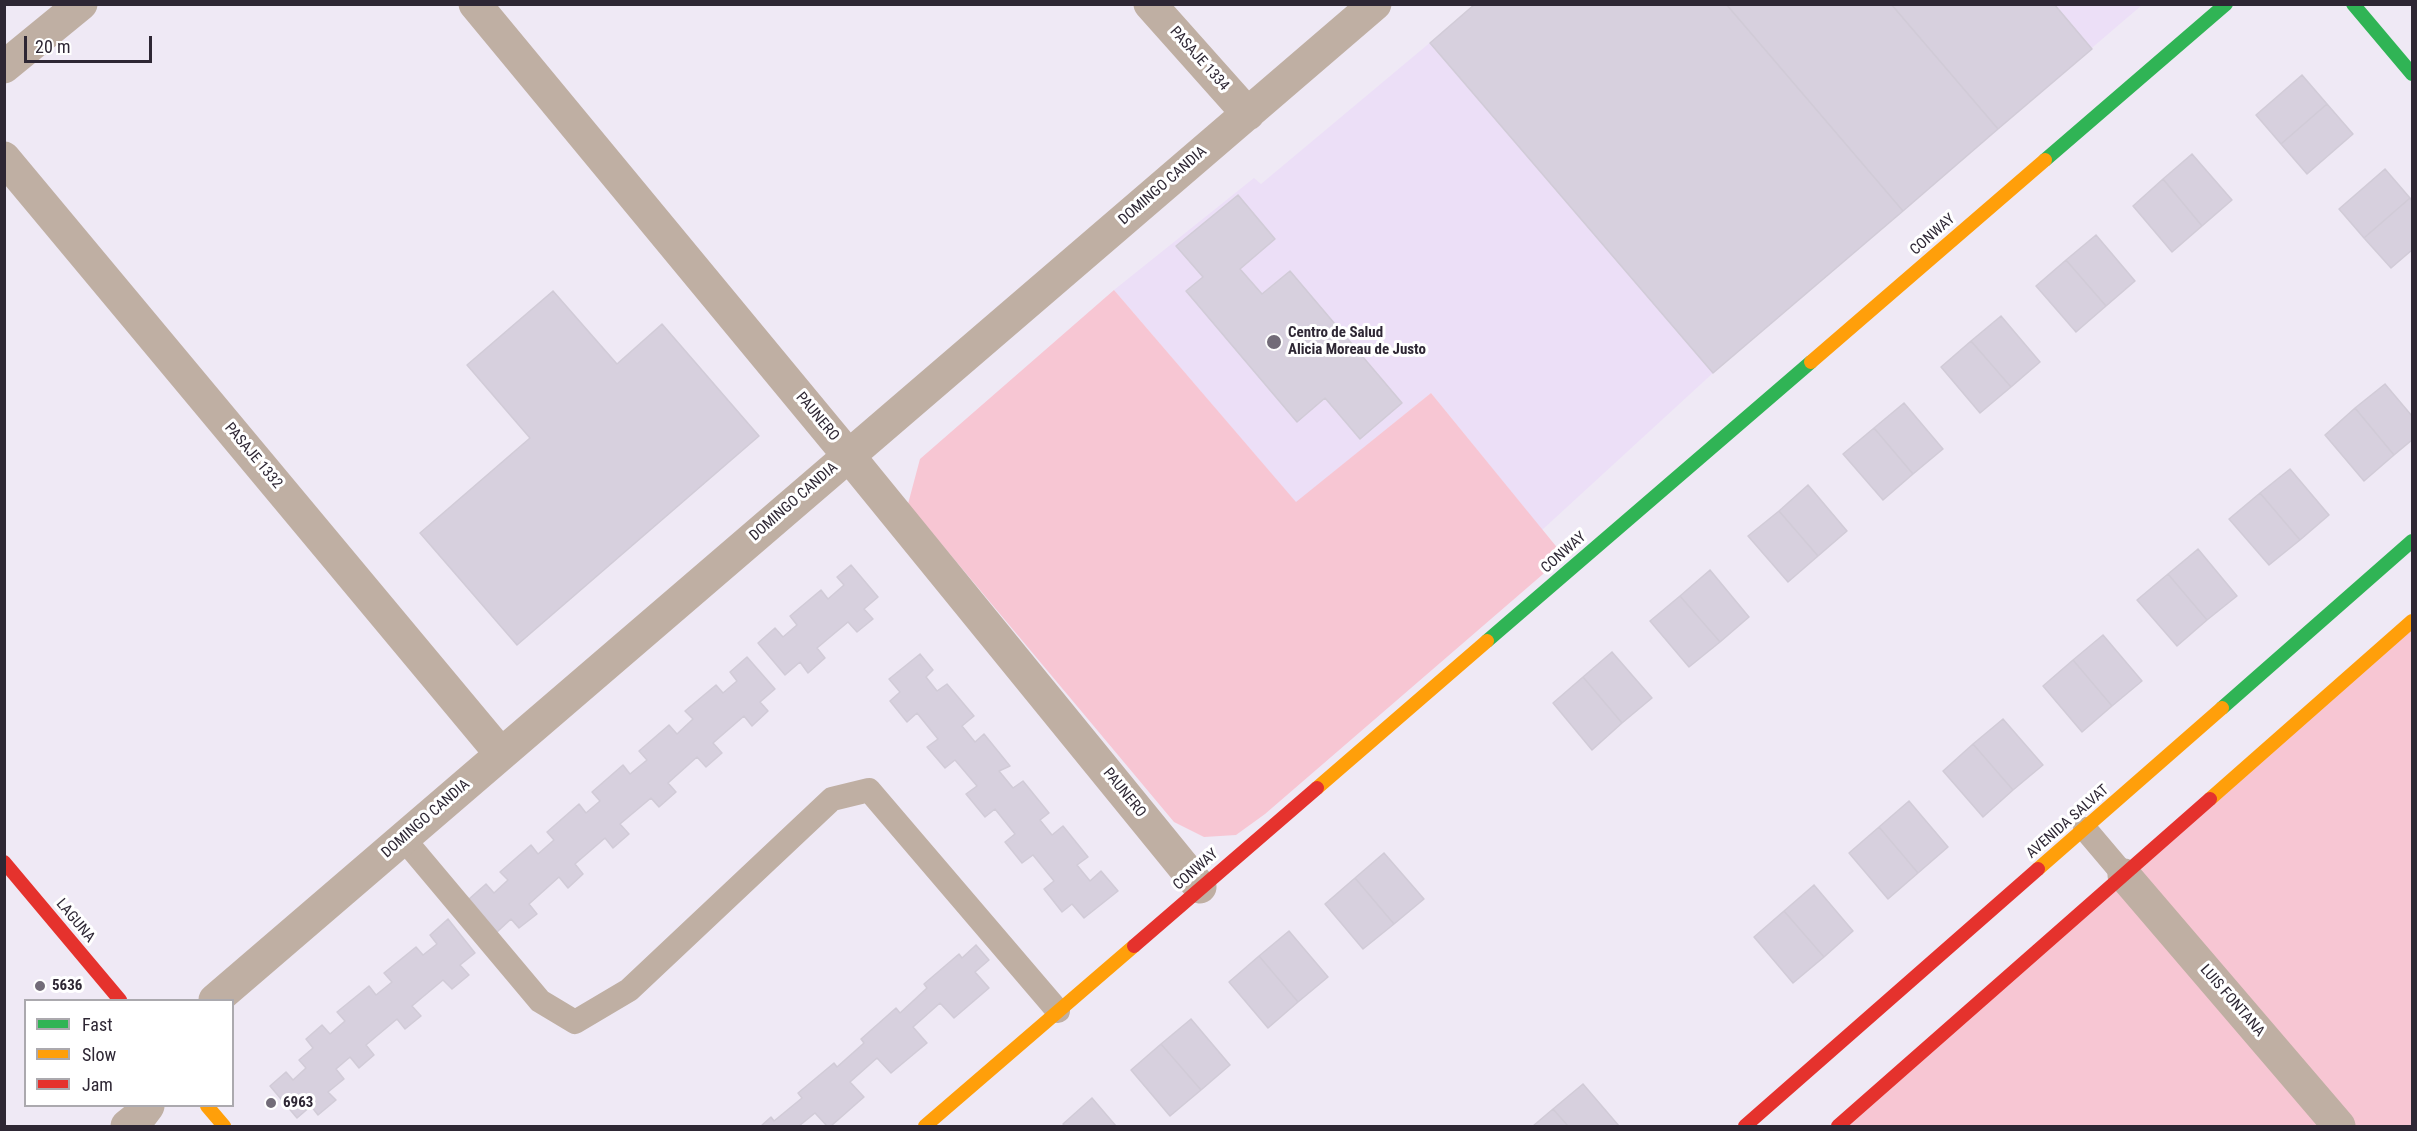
<!DOCTYPE html>
<style>
body{margin:0}
#map{position:relative;width:2417px;height:1131px;overflow:hidden;background:#efe9f5;font-family:"Roboto Condensed",sans-serif}
canvas{display:block}
.frame{position:absolute;inset:0;border:6px solid #2e2734;pointer-events:none}
.legend{position:absolute;left:24px;top:999px;width:210px;height:108px;box-sizing:border-box;background:#fff;border:2px solid #aba9ae;margin:0;padding:8px 10px;list-style:none;font-size:18px;color:#2e2734}
.legend li{display:flex;align-items:center;gap:12px;height:30px}
.legend b{width:30px;border:2px solid #aba9ae}
.scale{position:absolute;left:24px;top:36px;width:128px;height:27px;box-sizing:border-box;border:3px solid #2e2734;border-top:0;padding-left:8px;font-size:18px;line-height:21px;white-space:nowrap;color:#2e2734;-webkit-text-stroke:4px #fff;paint-order:stroke}
</style>
<div id="map">
<canvas width="2417" height="1131"></canvas>
<div class="frame"></div>
<ul class="legend">
<li><b style="height:8px;background:#30b455"></b>Fast</li>
<li><b style="height:8px;background:#ff9f0a"></b>Slow</li>
<li><b style="height:8px;background:#e5322d"></b>Jam</li>
</ul>
<div class="scale">20 m</div>
</div>
<script>
const c = document.querySelector('canvas').getContext('2d');
c.lineJoin = 'round';
function fill(path, color) {
  c.fillStyle = color;
  c.fill(path, 'evenodd');
}
function shape(rows) {
  const path = new Path2D();
  for (const r of rows) {
    path.moveTo(r[0], r[1]);
    for (let i = 2; i < r.length; i += 2) path.lineTo(r[i], r[i + 1]);
  }
  return path;
}
function stroke(path, color, width, dash) {
  c.strokeStyle = color;
  c.lineWidth = width;
  c.lineCap = dash ? 'butt' : 'round';
  c.setLineDash(dash || []);
  c.stroke(path);
}
function write(font, color, halo, rows, align = 'center') {
  c.font = font + ' "Roboto Condensed",sans-serif';
  c.lineWidth = 6;
  c.setLineDash([]);
  c.textBaseline = 'middle';
  c.strokeStyle = halo;
  c.fillStyle = color;
  for (const [text, x, y, turn = 0] of rows) {
    c.save();
    c.translate(x, y);
    c.rotate((+turn || 0) * Math.PI / 180);
    c.textAlign = isNaN(turn) ? turn : align;
    if (halo) c.strokeText(text, 0, 0);
    c.fillText(text, 0, 0);
    c.restore();
  }
}
const built = shape([
 [1475,5,2142,5,1713,373,1542,530,1431,393,1296,503,1114,290,1254,178,1261,184]
]);
const green = shape([
 [1114,290,1296,502,1431,393,1564,556,1265,814,1236,835,1204,837,1174,822,908,504,920,459],
 [2412,621,2412,1126,1838,1126]
]);
const building = shape([
 [1475,4,1726,4,1903,211,1713,373,1430,43,1475,4],
 [1726,4,1891,4,1998,129,1903,211,1726,4],
 [1891,4,2054,4,2092,49,1998,129,1891,4],
 [2302,75,2327,104,2281,144,2256,115,2302,75],
 [2327,104,2353,134,2307,174,2281,144,2327,104],
 [2192,154,2232,200,2202,226,2163,179,2192,154],
 [2385,169,2410,198,2364,238,2339,209,2385,169],
 [2163,179,2202,226,2172,252,2133,206,2163,179],
 [1238,195,1275,239,1240,269,1262,294,1290,271,1402,403,1360,439,1325,398,1297,422,1186,291,1203,277,1176,246,1238,195],
 [2410,198,2412,201,2412,250,2391,268,2364,238,2410,198],
 [2096,235,2135,281,2106,306,2066,260,2096,235],
 [2066,260,2106,306,2076,332,2036,286,2066,260],
 [553,291,617,364,662,324,759,436,517,645,420,533,530,438,467,365,553,291],
 [2001,316,2040,362,2011,387,1971,341,2001,316],
 [1971,341,2011,387,1980,413,1941,367,1971,341],
 [2385,384,2412,416,2412,440,2394,455,2355,408,2385,384],
 [1904,403,1943,449,1913,474,1874,428,1904,403],
 [2355,408,2394,455,2364,481,2325,435,2355,408],
 [1874,428,1913,474,1883,500,1843,454,1874,428],
 [2290,469,2329,515,2300,540,2260,493,2290,469],
 [1808,485,1847,531,1818,556,1779,511,1808,485],
 [2260,493,2300,540,2269,565,2229,519,2260,493],
 [1779,511,1818,556,1788,582,1748,536,1779,511],
 [2198,549,2237,596,2207,620,2168,574,2198,549],
 [851,565,878,597,864,609,873,619,857,632,848,622,817,648,825,658,808,673,800,662,785,675,758,643,775,628,783,637,797,625,790,616,821,590,828,599,844,585,837,577,851,565],
 [1710,570,1749,617,1720,642,1680,596,1710,570],
 [2168,574,2207,620,2177,646,2137,600,2168,574],
 [1680,596,1720,642,1689,667,1650,621,1680,596],
 [2103,635,2142,681,2112,706,2073,660,2103,635],
 [1612,652,1652,698,1622,723,1583,677,1612,652],
 [920,654,933,670,926,677,937,691,947,684,974,716,962,726,975,742,984,734,1010,766,999,771,1013,788,1023,781,1049,813,1040,820,1052,835,1063,826,1088,857,1077,865,1090,881,1101,871,1118,891,1084,918,1072,904,1062,912,1044,889,1054,881,1033,855,1022,863,1005,842,1015,834,995,809,985,817,966,794,977,786,955,760,945,768,927,747,938,739,917,713,907,722,890,701,900,692,889,679,920,654],
 [747,657,775,689,760,702,768,711,752,726,744,716,713,743,722,753,706,767,697,757,668,783,676,792,659,807,651,798,620,824,629,834,613,848,605,838,575,864,583,874,568,888,559,877,529,904,537,914,519,928,511,919,497,932,469,899,486,884,494,893,508,880,500,872,531,845,538,854,554,840,547,832,579,804,586,813,600,801,592,792,623,765,630,774,647,760,639,751,669,725,677,734,693,719,685,711,716,685,723,693,737,681,730,672,747,657],
 [2073,660,2112,706,2082,732,2043,686,2073,660],
 [1583,677,1622,723,1592,750,1553,703,1583,677],
 [2003,719,2043,765,2013,790,1973,744,2003,719],
 [1973,744,2013,790,1983,817,1943,771,1973,744],
 [1909,801,1948,847,1918,873,1879,827,1909,801],
 [1879,827,1918,873,1888,899,1849,853,1879,827],
 [1384,853,1424,899,1394,924,1355,878,1384,853],
 [1355,878,1394,924,1363,949,1325,904,1355,878],
 [1814,885,1853,931,1824,957,1784,911,1814,885],
 [1784,911,1824,957,1793,983,1754,937,1784,911],
 [448,919,475,953,460,965,469,975,452,989,443,980,412,1006,421,1016,405,1029,397,1019,366,1045,374,1055,359,1068,350,1057,336,1069,344,1079,328,1092,336,1100,318,1115,311,1106,297,1118,270,1086,286,1072,293,1080,306,1068,299,1060,313,1048,306,1039,322,1025,330,1034,345,1021,337,1012,369,986,376,995,392,982,384,973,416,947,423,955,437,944,430,935,448,919],
 [1289,931,1328,977,1298,1002,1259,956,1289,931],
 [976,945,989,960,975,972,989,988,954,1018,940,1003,913,1027,927,1043,891,1073,877,1058,850,1082,864,1097,831,1126,827,1126,815,1113,799,1126,761,1126,771,1117,774,1121,802,1098,798,1093,834,1063,837,1067,864,1043,861,1039,896,1008,900,1013,927,988,924,984,959,954,962,958,976,945],
 [1259,956,1298,1002,1268,1028,1229,982,1259,956],
 [1191,1019,1230,1065,1201,1090,1161,1044,1191,1019],
 [1161,1044,1201,1090,1170,1116,1131,1070,1161,1044],
 [1583,1084,1619,1126,1568,1126,1553,1109,1583,1084],
 [1092,1098,1116,1126,1065,1126,1063,1124,1092,1098],
 [1553,1109,1568,1126,1533,1126,1553,1109]
]);
const lane = shape([
 [2085,829,2124,875],
 [403,838,540,1001,575,1022,629,990,832,799,869,790,1058,1011]
]);
const street = shape([
 [475,4,848,455,1200,887],
 [1150,4,1248,114],
 [4,67,81,4],
 [4,158,501,754],
 [2124,875,2339,1126],
 [215,1000,1375,4],
 [127,1126,142,1114,148,1106]
]);
const fast = shape([
 [2353,4,2412,74],
 [2045,160,2226,4],
 [1487,641,1811,362],
 [2222,708,2412,541]
]);
const slow = shape([
 [1811,362,2045,160],
 [1317,788,1487,641],
 [2210,799,2412,621],
 [2038,869,2222,708],
 [207,1106,224,1126],
 [925,1126,1134,946]
]);
const jam = shape([
 [4,862,120,1000],
 [1134,946,1317,788],
 [1745,1126,2038,869],
 [1838,1126,2210,799]
]);
const markers = [
 [1274,342,8,"#726b78"],
 [40,986,6,"#726b78"],
 [271,1103,6,"#726b78"]
];
const streetNames = [
 ["PASAJE 1334",1199,59,48],
 ["DOMINGO CANDIA",1163,186,-41],
 ["CONWAY",1933,235,-41],
 ["PAUNERO",817,417,50],
 ["PASAJE 1332",253,456,50],
 ["DOMINGO CANDIA",794,502,-41],
 ["CONWAY",1564,553,-41],
 ["PAUNERO",1124,793,51],
 ["DOMINGO CANDIA",426,819,-41],
 ["AVENIDA SALVAT",2068,822,-41],
 ["CONWAY",1196,870,-41],
 ["LAGUNA",75,921,50],
 ["LUIS FONTANA",2232,1001,49]
];
const poiNames = [
 ["Centro de Salud",1288,333],
 ["Alicia Moreau de Justo",1288,350],
 ["5636",52,986],
 ["6963",283,1103]
];
fill(built, '#ecdff7');
fill(green, '#f7c6d3');
fill(building, '#d7d0de');
stroke(building, '#d1cbd7', 1.5);
stroke(lane, '#bfafa3', 24);
stroke(street, '#bfafa3', 33);
stroke(fast, '#30b455', 14);
stroke(slow, '#ff9f0a', 14);
stroke(jam, '#e5322d', 14);
for (const [x, y, r, color] of markers) {
  const dot = new Path2D();
  dot.arc(x, y, r, 0, 2 * Math.PI);
  c.fillStyle = color;
  c.fill(dot);
  stroke(dot, '#fff', 2);
}
write('15px', '#2e2734', '#fff', streetNames);
write('bold 15px', '#2e2734', '#fff', poiNames, 'left');
</script>
